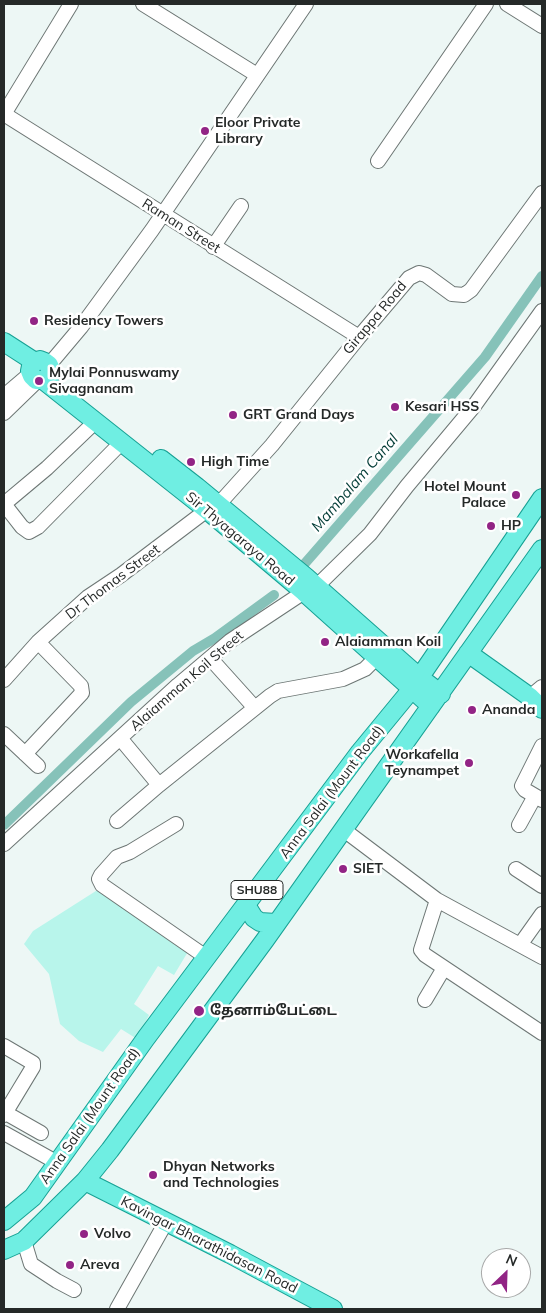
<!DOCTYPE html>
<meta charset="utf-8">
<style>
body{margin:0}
#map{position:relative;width:546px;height:1313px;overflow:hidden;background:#edf7f5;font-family:Mulish,sans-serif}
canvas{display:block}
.frame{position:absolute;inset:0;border:5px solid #252928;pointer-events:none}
.north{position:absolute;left:481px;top:1248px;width:50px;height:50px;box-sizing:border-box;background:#fff;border:1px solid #a8a9a9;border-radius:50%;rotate:24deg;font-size:14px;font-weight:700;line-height:20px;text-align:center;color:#252928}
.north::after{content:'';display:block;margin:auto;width:18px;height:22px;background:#922485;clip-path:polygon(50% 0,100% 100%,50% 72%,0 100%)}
</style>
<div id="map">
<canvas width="546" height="1313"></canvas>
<div class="frame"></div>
<div class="north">N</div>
</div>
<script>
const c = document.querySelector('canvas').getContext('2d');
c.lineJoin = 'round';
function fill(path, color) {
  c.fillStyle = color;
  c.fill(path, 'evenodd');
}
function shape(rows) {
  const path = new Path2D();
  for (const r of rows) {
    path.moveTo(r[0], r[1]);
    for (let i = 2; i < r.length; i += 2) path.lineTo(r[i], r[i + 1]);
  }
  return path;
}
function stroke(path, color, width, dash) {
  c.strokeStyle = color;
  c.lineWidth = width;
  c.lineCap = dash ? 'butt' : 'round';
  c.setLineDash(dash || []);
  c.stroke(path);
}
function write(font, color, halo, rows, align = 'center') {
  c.font = font + ' Mulish,"Noto Sans Tamil",sans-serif';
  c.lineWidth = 5;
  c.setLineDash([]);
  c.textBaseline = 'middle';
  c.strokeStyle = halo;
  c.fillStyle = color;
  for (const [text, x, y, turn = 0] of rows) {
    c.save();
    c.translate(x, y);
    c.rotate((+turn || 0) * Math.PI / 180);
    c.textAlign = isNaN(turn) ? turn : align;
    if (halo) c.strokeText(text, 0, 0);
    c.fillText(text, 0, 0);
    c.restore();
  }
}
const green = shape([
 [99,889,189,950,174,975,158,966,134,1004,149,1015,137,1039,121,1029,103,1052,79,1041,60,1024,49,974,24,944,33,931]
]);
const canal = shape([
 [300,569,485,357,542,276],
 [4,825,131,702,193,651,215,638,274,595]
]);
const minor = shape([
 [143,4,257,75],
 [507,4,542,26],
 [4,114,359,337],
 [4,114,71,4],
 [378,161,486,4],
 [213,247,241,206],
 [49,365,81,327,152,230,306,4],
 [4,396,31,373],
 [4,413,38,380],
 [95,422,47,468,4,504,22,527,29,532,38,527,121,443],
 [218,505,272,445,359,337,409,278,419,273,426,275,452,294,464,295,471,290,542,193],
 [316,587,370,534,407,486,474,406,542,311],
 [210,658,255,708],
 [4,680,38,642,88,597,121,575,207,510],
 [530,697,542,687],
 [4,734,38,766],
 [120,738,159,785,270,696,278,691,343,679,365,669,377,657],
 [542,746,522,786,525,790,542,800],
 [25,754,82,693,81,686,38,642],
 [117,821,159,785],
 [176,824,130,852,117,857,101,875,99,879,102,885,206,957],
 [519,825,535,796],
 [344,830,437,900,542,957],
 [4,844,178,685,230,641,304,592],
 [516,869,542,886],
 [437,900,421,950,425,955,542,1033],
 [520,945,542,914],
 [425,1000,444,968],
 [4,1046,33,1063,33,1067,4,1115],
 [4,1112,41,1133],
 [4,1133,56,1162],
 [24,1241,31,1264,57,1281,74,1290],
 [117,1309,166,1222]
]);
const major = shape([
 [4,342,35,362,40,360,45,362,49,365,51,370,50,375,43,380],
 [35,362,31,366,30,371,32,376,36,380,43,380,207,510,304,592,431,706],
 [161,459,197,487,307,578,419,677,441,694],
 [468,653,530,697,542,709],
 [246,905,254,918,260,922,276,923],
 [85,1181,230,1254,333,1309],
 [4,1221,33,1197,146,1038,360,752,411,690,542,498],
 [4,1250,24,1241,85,1181,110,1150,265,940,542,549]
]);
const markers = [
 [205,131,5,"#922485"],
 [34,321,5,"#922485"],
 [39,381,5,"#922485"],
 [395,407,5,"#922485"],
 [233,415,5,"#922485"],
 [191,462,5,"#922485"],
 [516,495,5,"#922485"],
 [491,526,5,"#922485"],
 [325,642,5,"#922485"],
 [472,710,5,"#922485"],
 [469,763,5,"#922485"],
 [343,869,5,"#922485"],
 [199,1011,6,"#922485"],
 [153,1175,5,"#922485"],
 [84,1234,5,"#922485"],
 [70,1265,5,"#922485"]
];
const shields = [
 [257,890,52]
];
const shieldNames = [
 ["SHU88",257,890]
];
const poiNames = [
 ["Eloor Private",215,123],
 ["Library",215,139],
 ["Residency Towers",44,321],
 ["Mylai Ponnuswamy",49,373],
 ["Sivagnanam",49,389],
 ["Kesari HSS",405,407],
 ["GRT Grand Days",243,415],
 ["High Time",201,462],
 ["Hotel Mount",506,487,"right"],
 ["Palace",506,503,"right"],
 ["HP",501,526],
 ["Alaiamman Koil",335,642],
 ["Ananda",482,710],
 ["Workafella",459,755,"right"],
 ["Teynampet",459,771,"right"],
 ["SIET",353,869],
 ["தேனாம்பேட்டை",210,1011],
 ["Dhyan Networks",163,1167],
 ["and Technologies",163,1183],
 ["Volvo",94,1234],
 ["Areva",80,1265]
];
const streetNames = [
 ["Raman Street",181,226,32],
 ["Girappa Road",375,318,-50],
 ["Sir Thyagaraya Road",240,539,40],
 ["Dr Thomas Street",113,582,-37],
 ["Alaiamman Koil Street",187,681,-41],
 ["Anna Salai (Mount Road)",332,792,-53],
 ["Anna Salai (Mount Road)",90,1116,-55],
 ["Kavingar Bharathidasan Road",209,1245,27]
];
const waterNames = [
 ["Mambalam Canal",355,483,-49]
];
fill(green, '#b8f5eb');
stroke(canal, '#86c2b9', 10);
stroke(minor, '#6d7674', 16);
stroke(major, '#17a194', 20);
stroke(minor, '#fff', 14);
stroke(major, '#6feee2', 18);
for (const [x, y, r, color] of markers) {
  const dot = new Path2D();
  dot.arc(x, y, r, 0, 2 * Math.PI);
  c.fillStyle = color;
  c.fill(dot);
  stroke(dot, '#fff', 2);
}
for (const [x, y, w] of shields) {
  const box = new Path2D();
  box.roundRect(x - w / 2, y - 9.5, w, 19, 4);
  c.fillStyle = '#fff';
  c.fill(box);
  stroke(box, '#252928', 1);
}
write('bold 12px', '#252928', null, shieldNames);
write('bold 14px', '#252928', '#fff', poiNames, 'left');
write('14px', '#252928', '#fff', streetNames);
write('italic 15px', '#033d37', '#fff', waterNames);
</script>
